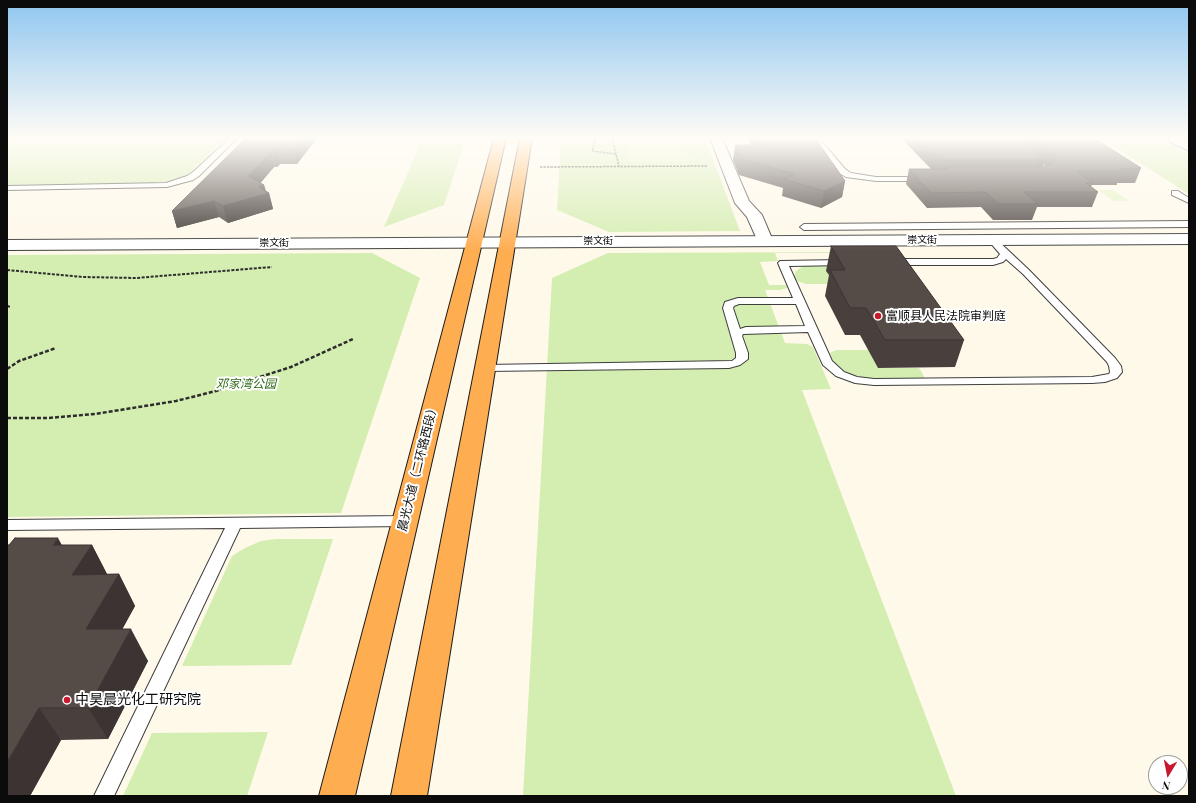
<!DOCTYPE html>
<meta charset="utf-8">
<style>
body{margin:0}
#map{position:relative;width:1196px;height:803px;overflow:hidden;background:#fff9ea;font-family:"Playfair Display",serif}
canvas{display:block}
.frame{position:absolute;inset:0;border:8px solid #0b0b0b;pointer-events:none}
.north{position:absolute;left:1148px;top:755px;width:40px;height:40px;box-sizing:border-box;background:#fff;border:1px solid #9d9d9d;border-radius:50%;rotate:190deg;font-size:11px;font-weight:700;line-height:16px;text-align:center;color:#0b0b0b}
.north::after{content:'';display:block;margin:auto;width:14px;height:18px;background:#c7182d;clip-path:polygon(50% 0,100% 100%,50% 72%,0 100%)}
</style>
<div id="map">
<canvas width="1196" height="803"></canvas>
<div class="frame"></div>
<div class="north">N</div>
</div>
<script>
const c = document.querySelector('canvas').getContext('2d');
c.lineJoin = 'round';
function fill(path, color) {
  c.fillStyle = color;
  c.fill(path, 'evenodd');
}
function shape(rows) {
  const path = new Path2D();
  for (const r of rows) {
    path.moveTo(r[0], r[1]);
    for (let i = 2; i < r.length; i += 2) path.lineTo(r[i], r[i + 1]);
  }
  return path;
}
function stroke(path, color, width, dash) {
  c.strokeStyle = color;
  c.lineWidth = width;
  c.lineCap = dash ? 'butt' : 'round';
  c.setLineDash(dash || []);
  c.stroke(path);
}
function write(font, color, halo, rows, align = 'center') {
  c.font = font + ' "Playfair Display","Noto Sans SC",serif';
  c.lineWidth = 4;
  c.setLineDash([]);
  c.textBaseline = 'middle';
  c.strokeStyle = halo;
  c.fillStyle = color;
  for (const [text, x, y, turn = 0] of rows) {
    c.save();
    c.translate(x, y);
    c.rotate((+turn || 0) * Math.PI / 180);
    c.textAlign = isNaN(turn) ? turn : align;
    if (halo) c.strokeText(text, 0, 0);
    c.fillText(text, 0, 0);
    c.restore();
  }
}
const green = shape([
 [7,138,227,138,188,174,175,180,161,183,7,185],
 [423,138,466,138,444,205,384,227],
 [561,138,705,138,740,231,609,232,557,210],
 [1100,138,1161,138,1189,154,1189,194],
 [864,252,865,253,775,253,778,261,760,262,769,285,786,285,787,286,787,288,780,290,765,290,785,343,807,344,813,347,831,389,802,390,956,796,523,796,552,278,608,253],
 [372,253,420,278,341,513,7,517,7,255],
 [810,265,846,265,827,271,835,284,806,284,797,281,794,276,796,271,802,267],
 [836,350,871,350,878,368,919,368,925,378,866,378,851,375,835,365,830,353],
 [276,539,333,539,291,665,182,666,232,556,245,548,261,541],
 [268,732,247,796,123,796,152,733]
]);
const pitch = shape([
 [626,138,683,138,690,161,629,162],
 [1098,190,1113,190,1129,201,1114,201]
]);
const pathFar2 = shape([
 [596,138,592,151,616,154],
 [612,138,619,166],
 [540,167,707,166]
]);
const pathFar1 = shape([
 [7,270,83,277,136,278,272,267],
 [7,306,11,307]
]);
const path = shape([
 [7,369,19,361,56,348],
 [7,418,48,418,95,414,176,401,216,391,291,367,353,339]
]);
const service = shape([
 [230,138,237,138,199,176,193,180,167,187,7,190,7,186,166,183,187,176,193,172,230,138],
 [802,138,811,138,823,143,845,169,851,173,876,177,923,177,927,179,923,181,876,181,846,177,839,173,819,145,802,138],
 [1172,191,1178,191,1189,198,1189,203,1172,195,1172,191],
 [1189,221,1189,227,804,230,800,227,804,224,1189,221],
 [992,237,995,238,1029,270,1115,358,1121,366,1122,372,1117,378,1105,382,1092,383,874,385,855,383,836,376,823,365,808,332,743,334,742,336,748,353,748,359,740,365,729,368,485,371,481,370,479,368,481,366,485,365,732,361,736,358,736,353,723,308,725,302,738,298,793,298,778,263,780,261,843,260,846,261,848,263,846,265,789,266,832,361,844,372,857,377,874,379,1092,377,1109,374,1110,372,1109,366,1107,362,1023,274,1006,259,1003,262,993,265,893,265,888,262,893,259,993,259,997,258,1000,254,988,240,992,237],
 [739,304,796,304,805,326,746,327,740,329,733,308,734,306,739,304],
 [405,516,410,517,412,521,410,525,405,526,240,528,114,796,94,796,225,528,7,530,7,520,405,516]
]);
const minor = shape([
 [710,138,722,138,749,201,762,215,773,241,771,244,765,246,759,244,747,217,735,203,710,138]
]);
const tertiary = shape([
 [1167,138,1182,138,1189,142,1189,151,1169,141,1167,138],
 [1189,234,1189,244,7,250,7,240,1189,234]
]);
const trunk = shape([
 [494,138,506,138,355,796,319,796,494,138],
 [520,138,532,138,427,796,391,796,520,138]
]);
const wall = shape([
 [246,138,317,138,297,164,280,164,277,167,274,167,260,183,264,185,266,191,269,193,273,209,228,223,219,217,177,228,172,211],
 [747,138,815,138,845,181,842,197,821,208,782,196,783,188,739,175,733,160,735,145,751,145],
 [901,138,1094,138,1141,168,1135,183,1117,183,1117,185,1092,185,1091,187,1098,192,1092,207,1037,207,1032,220,993,220,981,207,927,208,906,184,909,169,931,169],
 [1043,164,1046,166,1042,166],
 [831,246,964,340,955,367,878,368,860,335,845,335,825,296,829,275,826,271],
 [62,545,92,545,107,574,119,574,135,606,122,629,148,661,108,739,61,740,30,796,7,796]
]);
const shadedWall = shape([
 [303,138,317,138,297,164,294,149],
 [277,149,280,164,277,167,273,152],
 [271,152,274,167,253,192,248,176],
 [1045,159,1040,173,1034,174,1038,160],
 [845,181,842,197,821,208,824,191],
 [264,185,266,194,269,193,273,209,228,223,223,206,259,186],
 [214,201,219,217,177,228,172,211],
 [58,538,75,569,53,545],
 [92,545,108,576,72,575],
 [119,574,135,606,105,661,86,629],
 [131,629,148,661,108,739,88,708],
 [39,708,61,740,30,796,7,796,7,762]
]);
const building = shape([
 [246,138,303,138,294,149,277,149,273,152,271,152,248,176,264,185,259,186,261,187,260,188,269,193,223,206,214,201,172,211,246,138],
 [757,138,815,138,845,181,824,191,784,179,795,174,741,159,735,145,760,145,757,138],
 [917,138,1018,138,1045,159,1038,160,940,160,917,138],
 [1032,138,1094,138,1141,168,1120,169,1122,171,1077,171,1093,183,1086,183,1098,192,1024,192,1038,204,998,204,986,192,931,193,909,169,949,169,947,167,1039,167,1053,164,1056,160,1054,154,1032,138],
 [831,246,896,246,964,340,885,340,866,308,850,308,830,270,845,270,831,246],
 [15,538,58,538,53,545,92,545,72,575,119,574,86,629,131,629,88,708,39,708,7,762,7,545,9,545,15,538]
]);
const markers = [
 [878,316,4,"#c7182d"],
 [67,700,4,"#c7182d"]
];
const farStreetnames = [
 ["崇文街",922,240],
 ["崇文街",598,241],
 ["崇文街",274,243]
];
const poiNames = [
 ["富顺县人民法院审判庭",886,316]
];
const parkNames = [
 ["邓家湾公园",246,384]
];
const streetNames = [
 ["晨光大道（二环路西段）",418,467,-76]
];
const nearPoinames = [
 ["中昊晨光化工研究院",75,700]
];
fill(green, '#d4edb0');
fill(pitch, '#e6f3c3');
stroke(service, '#3e3e3e', 2);
stroke(minor, '#3e3e3e', 2);
stroke(tertiary, '#3e3e3e', 2);
stroke(trunk, '#1c1c1c', 2);
stroke(pathFar2, '#2d2d2d', 1.5, [2.5, 1]);
stroke(pathFar1, '#2d2d2d', 2, [3, 1.5]);
stroke(path, '#2d2d2d', 2.5, [4, 2]);
fill(service, '#fff');
fill(minor, '#fff');
fill(tertiary, '#fff');
fill(trunk, '#ffad51');
fill(wall, '#49403d');
fill(shadedWall, '#3c3432');
fill(building, '#554b47');
stroke(building, '#3c3432', 1);
const sky = c.createLinearGradient(0, 0, 0, 251);
sky.addColorStop(0, '#8fc6f0');
sky.addColorStop(0.55, '#fffcf6');
sky.addColorStop(1, '#fffcf600');
c.fillStyle = sky;
c.fillRect(0, 0, 1196, 251);
for (const [x, y, r, color] of markers) {
  const dot = new Path2D();
  dot.arc(x, y, r, 0, 2 * Math.PI);
  c.fillStyle = color;
  c.fill(dot);
  stroke(dot, '#fff', 1.5);
}
write('10px', '#0b0b0b', '#fff', farStreetnames);
write('12px', '#0b0b0b', '#fff', poiNames, 'left');
write('italic 12px', '#2d6817', '#fff', parkNames);
write('12px', '#0b0b0b', '#fff', streetNames);
write('14px', '#0b0b0b', '#fff', nearPoinames, 'left');
</script>
